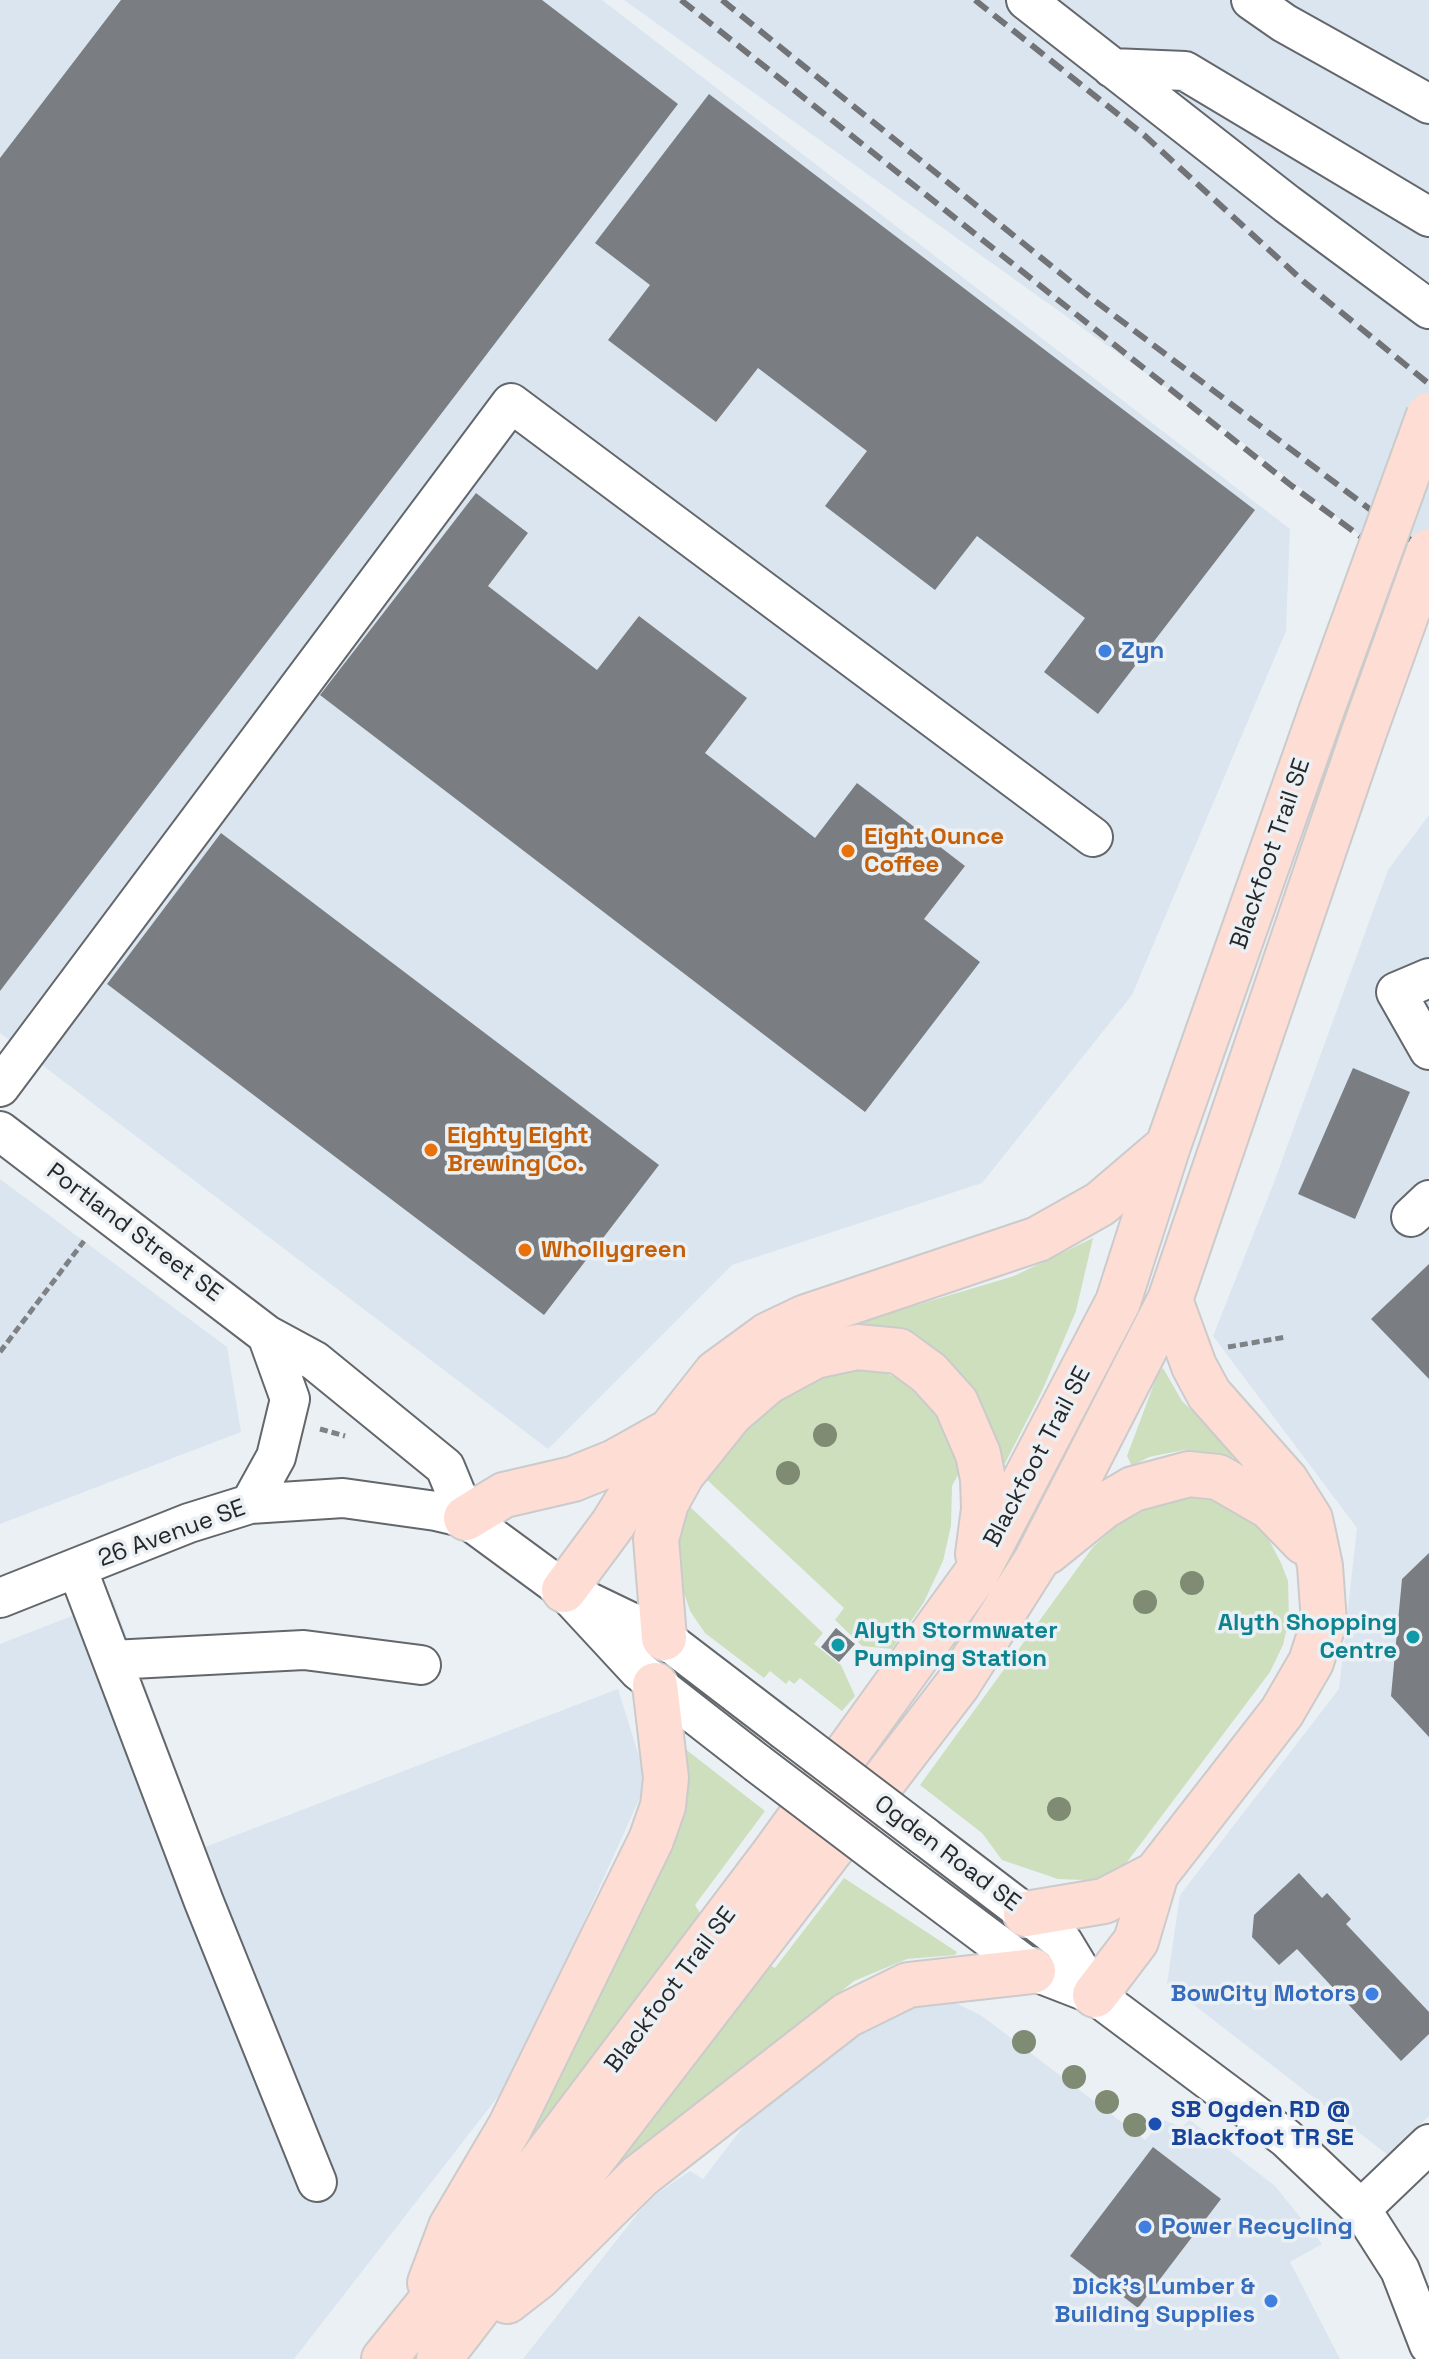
<!DOCTYPE html>
<style>
body{margin:0}
canvas{display:block;background:#ebf0f4}
</style>
<canvas width="1429" height="2359"></canvas>
<script>
const c = document.querySelector('canvas').getContext('2d');
c.lineJoin = 'round';
function fill(path, color) {
  c.fillStyle = color;
  c.fill(path, 'evenodd');
}
function shape(rows) {
  const path = new Path2D();
  for (const r of rows) {
    path.moveTo(r[0], r[1]);
    for (let i = 2; i < r.length; i += 2) path.lineTo(r[i], r[i + 1]);
  }
  return path;
}
function stroke(path, color, width, dash) {
  c.strokeStyle = color;
  c.lineWidth = width;
  c.lineCap = dash ? 'butt' : 'round';
  c.setLineDash(dash || []);
  c.stroke(path);
}
function write(font, color, halo, rows, align = 'center') {
  c.font = font + ' "Space Grotesk",sans-serif';
  c.lineWidth = 7;
  c.setLineDash([]);
  c.textBaseline = 'middle';
  c.strokeStyle = halo;
  c.fillStyle = color;
  for (const [text, x, y, turn = 0] of rows) {
    c.save();
    c.translate(x, y);
    c.rotate((+turn || 0) * Math.PI / 180);
    c.textAlign = isNaN(turn) ? turn : align;
    if (halo) c.strokeText(text, 0, 0);
    c.fillText(text, 0, 0);
    c.restore();
  }
}
const built = shape([
 [0,0,602,0,1290,529,1286,631,1132,995,982,1183,732,1265,548,1449,0,1033],
 [624,0,1429,0,1429,590,1242,442],
 [1429,815,1429,2116,1388,2155,1167,1984,1180,1895,1339,1689,1357,1528,1213,1336,1273,1185,1388,870],
 [0,1179,227,1347,241,1432,0,1524],
 [113,1600,205,1847,618,1689,647,1782,514,2076,294,2359,0,2359,0,1644],
 [935,2000,958,2004,982,2016,1145,2140,1164,2120,1181,2127,1190,2120,1275,2186,1322,2244,1290,2262,1340,2359,523,2359,649,2199,690,2171,703,2179,752,2115,825,2056,887,2013]
]);
const green = shape([
 [1093,1238,1076,1311,1042,1391,1000,1473,994,1456,855,1334,853,1324,1014,1276],
 [1163,1368,1182,1401,1234,1452,1232,1457,1184,1450,1149,1457,1132,1466,1127,1456,1158,1373],
 [858,1369,886,1373,911,1385,931,1402,950,1433,959,1473,952,1486,951,1526,943,1561,924,1602,892,1649,862,1646,835,1620,844,1608,703,1476,731,1440,772,1402,827,1373],
 [1192,1490,1242,1508,1265,1532,1281,1563,1288,1581,1289,1619,1283,1645,1270,1672,1124,1866,1090,1885,1086,1880,1058,1879,1002,1860,982,1833,920,1785,1093,1547,1149,1497],
 [685,1502,823,1633,814,1644,841,1665,855,1696,842,1711,800,1678,794,1684,789,1680,786,1684,770,1671,764,1678,705,1633,690,1611,670,1551],
 [684,1748,765,1811,695,1905,702,1916,534,2133,529,2131],
 [844,1878,957,1952,955,1955,907,1959,854,1981,599,2187,766,1963,775,1968]
]);
const building = shape([
 [121,0,542,0,678,104,0,991,0,158],
 [709,94,1255,510,1098,714,1044,672,1085,618,977,536,935,590,825,506,867,451,758,368,716,422,608,340,650,285,595,243],
 [476,493,528,533,488,586,597,670,639,616,747,698,705,753,815,838,857,783,965,866,924,919,980,962,865,1112,320,695],
 [221,833,659,1165,544,1315,107,984],
 [1353,1068,1410,1092,1355,1219,1298,1194],
 [1429,1264,1429,1379,1371,1319],
 [1429,1553,1429,1737,1391,1696,1402,1579],
 [836,1628,855,1644,839,1662,821,1647],
 [1299,1873,1322,1898,1327,1893,1351,1919,1346,1924,1429,2012,1429,2034,1401,2061,1297,1949,1279,1965,1252,1937,1254,1915],
 [1153,2147,1221,2199,1138,2308,1070,2256]
]);
const path = shape([
 [1228,1347,1286,1337],
 [0,1352,84,1241],
 [320,1429,345,1436]
]);
const minor = shape([
 [1026,0,1287,204,1429,309],
 [1251,0,1284,23,1429,104],
 [1112,68,1185,71,1429,217],
 [1429,978,1396,992,1429,1050],
 [0,1087,511,403,1093,837],
 [0,1131,267,1335,315,1361,445,1467,466,1518],
 [1411,1217,1429,1200],
 [250,1504,276,1457,290,1399,267,1335],
 [77,1568,204,1902,317,2182],
 [0,1598,189,1523,250,1504,343,1498,436,1511,466,1518,564,1590,639,1671,757,1763],
 [585,1600,664,1638,783,1729],
 [112,1660,304,1650,421,1665],
 [924,1836,1063,1942,1095,1995],
 [898,1870,1033,1971,1095,1995,1286,2138,1361,2209,1400,2270,1429,2345],
 [1361,2209,1429,2144]
]);
const major = shape([
 [466,1518,504,1495,573,1479,615,1462,665,1434],
 [1047,1552,1104,1506,1133,1489,1189,1474,1218,1477,1270,1507,1304,1542],
 [564,1590,613,1524,671,1430,716,1373,768,1335,806,1317,1038,1239,1100,1204,1168,1146],
 [664,1638,656,1539,666,1503,682,1474,731,1413,767,1382,815,1356,857,1347,899,1351,929,1373,956,1403,978,1454,983,1479,984,1509,978,1554],
 [1026,1914,1104,1901,1156,1874],
 [1095,1995,1136,1941,1156,1874,1282,1712,1311,1662,1324,1622,1320,1566,1310,1519,1286,1481,1209,1394,1194,1366,1170,1300],
 [430,2283,451,2227,510,2127,651,1840,663,1806,666,1778,655,1685],
 [507,2301,538,2277,640,2176,847,2015,908,1985,1033,1971],
 [384,2359,514,2198,773,1855,976,1574,1118,1302,1168,1146,1321,712],
 [439,2359,958,1684,1036,1561,1170,1300,1363,735]
]);
const rail = shape([
 [681,0,1292,486,1429,587],
 [722,0,1086,294,1429,554],
 [975,0,1144,135,1303,281,1429,384]
]);
const minorBridge = shape([
 [783,1729,924,1836],
 [757,1763,898,1870]
]);
const majorBridge = shape([
 [1321,712,1429,415],
 [1363,735,1429,551]
]);
const trees = [
 [825,1435],
 [788,1473],
 [1192,1583],
 [1145,1602],
 [1059,1809],
 [1024,2042],
 [1074,2077],
 [1107,2102],
 [1135,2125]
];
const markers = [
 [1105,651,8,"#3f7fe0"],
 [848,851,8,"#e8710a"],
 [431,1150,8,"#e8710a"],
 [525,1250,8,"#e8710a"],
 [1413,1637,8,"#0f9aa8"],
 [838,1645,8,"#0f9aa8"],
 [1372,1994,8,"#3f7fe0"],
 [1155,2124,8,"#1a4fb4"],
 [1145,2227,8,"#3f7fe0"],
 [1271,2301,8,"#3f7fe0"]
];
const shopNames = [
 ["Zyn",1121,651],
 ["BowCity Motors",1356,1994,"right"],
 ["Power Recycling",1161,2227],
 ["Dick's Lumber &",1255,2287,"right"],
 ["Building Supplies",1255,2315,"right"]
];
const foodNames = [
 ["Eight Ounce",864,837],
 ["Coffee",864,865],
 ["Eighty Eight",447,1136],
 ["Brewing Co.",447,1164],
 ["Whollygreen",541,1250]
];
const streetNames = [
 ["Blackfoot Trail SE",1271,854,-71],
 ["Portland Street SE",134,1233,37],
 ["Blackfoot Trail SE",1038,1457,-62],
 ["26 Avenue SE",172,1534,-20],
 ["Ogden Road SE",947,1854,37],
 ["Blackfoot Trail SE",671,1990,-53]
];
const cultureNames = [
 ["Alyth Shopping",1397,1623],
 ["Centre",1397,1651],
 ["Alyth Stormwater",854,1631,"left"],
 ["Pumping Station",854,1659,"left"]
];
const transitNames = [
 ["SB Ogden RD @",1171,2110],
 ["Blackfoot TR SE",1171,2138]
];
fill(built, '#dbe5ef');
fill(green, '#cddfbd');
fill(building, '#7a7e82');
stroke(minor, '#63676b', 42);
stroke(major, '#cbcbcc', 48);
stroke(path, '#7f8285', 5, [8, 4]);
stroke(minor, '#fff', 38);
stroke(major, '#feddd4', 44);
stroke(rail, '#717376', 6, [16, 8]);
stroke(minorBridge, '#63676b', 42, []);
stroke(majorBridge, '#cbcbcc', 48, []);
stroke(minorBridge, '#fff', 38);
stroke(majorBridge, '#feddd4', 44);
c.fillStyle = '#7f8c73';
for (const [x, y] of trees) {
  c.beginPath();
  c.arc(x, y, 12, 0, 2 * Math.PI);
  c.fill();
}
for (const [x, y, r, color] of markers) {
  const dot = new Path2D();
  dot.arc(x, y, r, 0, 2 * Math.PI);
  c.fillStyle = color;
  c.fill(dot);
  stroke(dot, '#ebf0f4', 3);
}
write('bold 24px', '#366cbe', '#ebf0f4', shopNames, 'left');
write('bold 24px', '#c56008', '#ebf0f4', foodNames, 'left');
write('24px', '#262729', '#ebf0f4', streetNames);
write('bold 24px', '#0d838f', '#ebf0f4', cultureNames, 'right');
write('bold 24px', '#164399', '#ebf0f4', transitNames, 'left');
</script>
